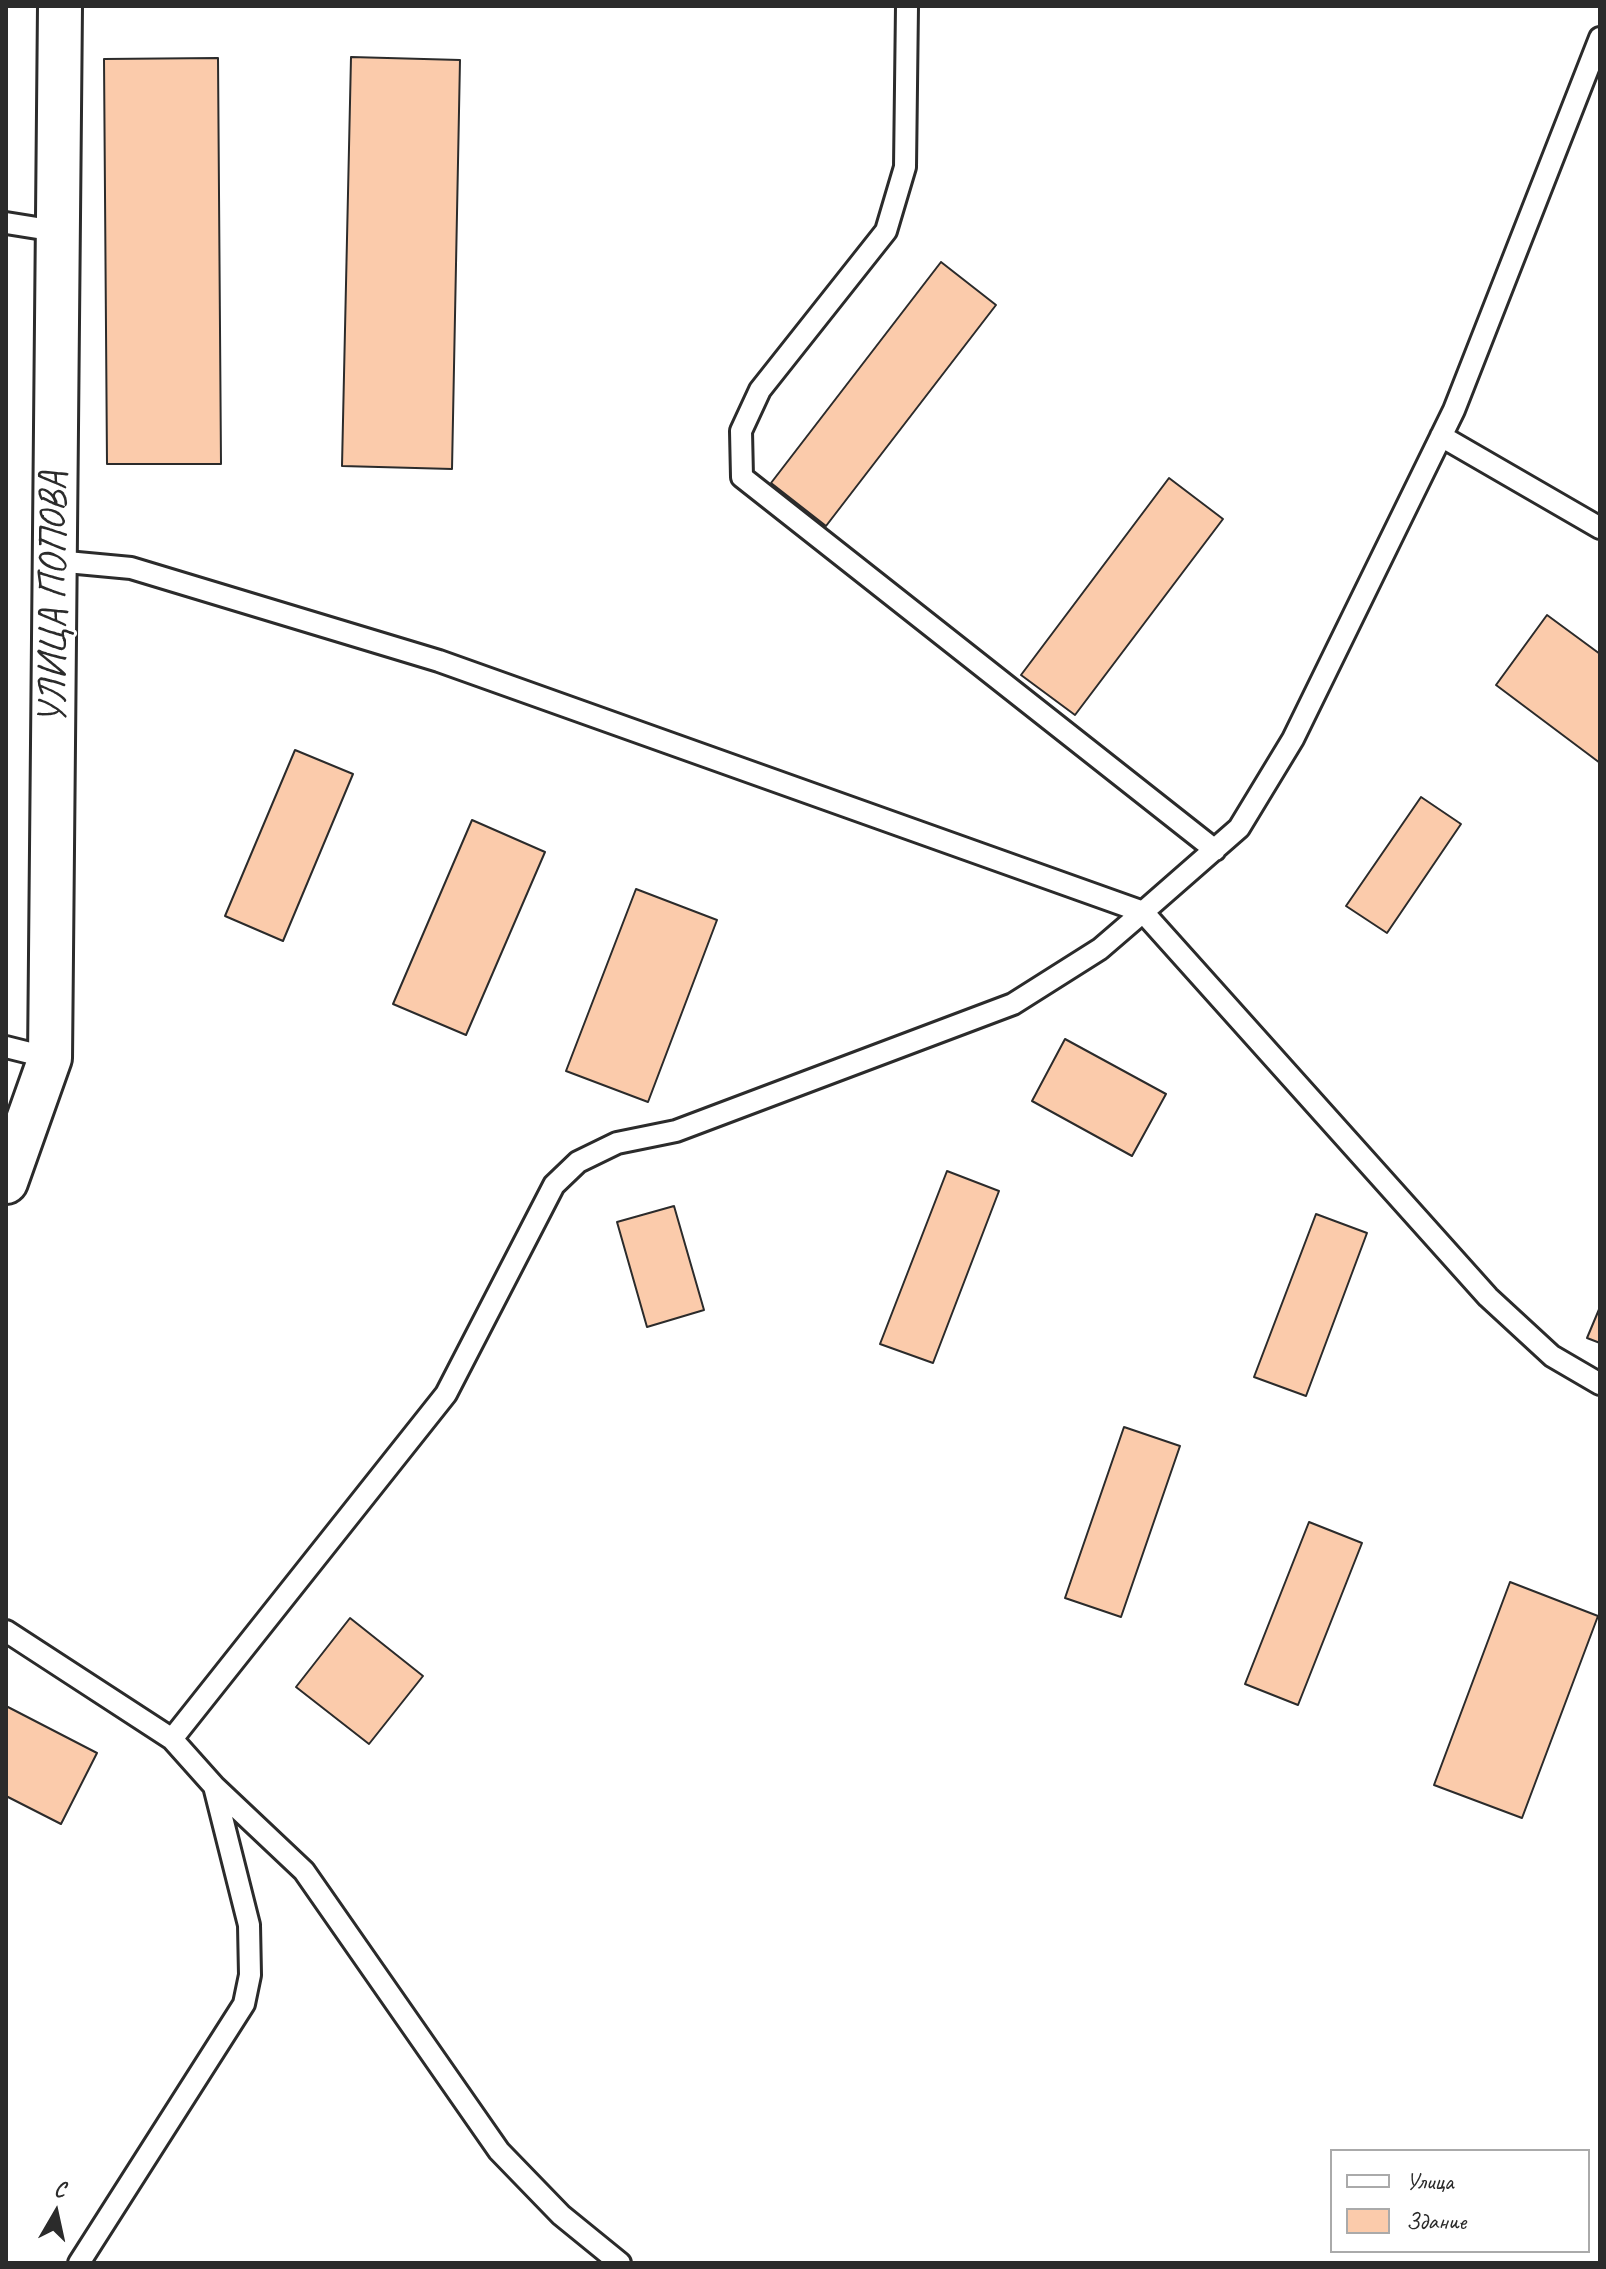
<!DOCTYPE html>
<meta charset="utf-8">
<style>
body{margin:0}
#map{position:relative;width:1606px;height:2269px;overflow:hidden;background:#fff;font-family:Caveat,sans-serif}
canvas{display:block}
.frame{position:absolute;inset:0;border:8px solid #2b2b2b;pointer-events:none}
.legend{position:absolute;left:1330px;top:2149px;width:260px;height:104px;box-sizing:border-box;background:#fff;border:2px solid #aaa;margin:0;padding:10px 14px;list-style:none;font-size:24px;color:#2b2b2b}
.legend li{display:flex;align-items:center;gap:16px;height:40px}
.legend b{width:40px;border:2px solid #aaa}
.north{position:absolute;left:16px;top:2173px;width:80px;height:80px;-webkit-text-stroke:6px #fff;paint-order:stroke;rotate:9deg;font-size:22px;font-weight:700;line-height:32px;text-align:center;color:#2b2b2b}
.north::after{content:'';display:block;margin:auto;width:28px;height:36px;background:#2b2b2b;clip-path:polygon(50% 0,100% 100%,50% 72%,0 100%)}
</style>
<div id="map">
<canvas width="1606" height="2269"></canvas>
<div class="frame"></div>
<ul class="legend">
<li><b style="height:10px;background:#fff"></b>Улица</li>
<li><b style="height:22px;background:#fbcbab"></b>Здание</li>
</ul>
<div class="north">С</div>
</div>
<script>
const c = document.querySelector('canvas').getContext('2d');
c.lineJoin = 'round';
function fill(path, color) {
  c.fillStyle = color;
  c.fill(path, 'evenodd');
}
function shape(rows) {
  const path = new Path2D();
  for (const r of rows) {
    path.moveTo(r[0], r[1]);
    for (let i = 2; i < r.length; i += 2) path.lineTo(r[i], r[i + 1]);
  }
  return path;
}
function stroke(path, color, width, dash) {
  c.strokeStyle = color;
  c.lineWidth = width;
  c.lineCap = dash ? 'butt' : 'round';
  c.setLineDash(dash || []);
  c.stroke(path);
}
function write(font, color, halo, rows, align = 'center') {
  c.font = font + ' Caveat,sans-serif';
  c.lineWidth = 6;
  c.setLineDash([]);
  c.textBaseline = 'middle';
  c.strokeStyle = halo;
  c.fillStyle = color;
  for (const [text, x, y, turn = 0] of rows) {
    c.save();
    c.translate(x, y);
    c.rotate((+turn || 0) * Math.PI / 180);
    c.textAlign = isNaN(turn) ? turn : align;
    if (halo) c.strokeText(text, 0, 0);
    c.fillText(text, 0, 0);
    c.restore();
  }
}
const building = shape([
 [351,57,460,60,452,469,342,466,351,57],
 [218,58,221,464,107,464,104,59,218,58],
 [941,262,996,305,826,526,771,483,941,262],
 [1169,478,1223,519,1075,715,1021,675,1169,478],
 [1547,615,1600,654,1600,763,1496,685,1547,615],
 [295,750,353,774,283,941,225,916,295,750],
 [1421,797,1461,824,1387,933,1346,906,1421,797],
 [472,820,545,852,466,1035,393,1004,472,820],
 [636,889,717,920,648,1102,566,1071,636,889],
 [1065,1039,1166,1094,1132,1156,1032,1101,1065,1039],
 [947,1171,999,1191,933,1363,880,1344,947,1171],
 [674,1206,704,1310,647,1327,617,1222,674,1206],
 [1316,1214,1367,1233,1306,1396,1254,1377,1316,1214],
 [1600,1307,1600,1343,1587,1338,1600,1307],
 [1124,1427,1180,1446,1121,1617,1065,1598,1124,1427],
 [1309,1522,1362,1543,1298,1705,1245,1684,1309,1522],
 [1510,1582,1598,1616,1522,1818,1434,1785,1510,1582],
 [350,1618,423,1676,369,1744,296,1687,350,1618],
 [6,1706,97,1753,61,1824,6,1796,6,1706]
]);
const service = shape([
 [907,6,905,167,886,231,760,390,741,431,742,477,1215,850],
 [6,223,56,231],
 [1441,436,1600,528],
 [56,561,131,568,439,661,1143,912,1239,828,1293,739,1454,410,1600,38],
 [6,1047,50,1058],
 [6,1631,172,1739,214,1786,249,1925,250,1975,244,2004,79,2263],
 [172,1739,446,1394,554,1185,578,1162,617,1143,676,1131,1013,1004,1100,949,1143,912,1488,1297,1552,1356,1600,1384],
 [214,1786,304,1871,499,2151,561,2215,620,2263]
]);
const minor = shape([
 [6,1182,50,1058,60,6]
]);
const streetNames = [
 ["УЛИЦА ПОПОВА",55,598,-90]
];
fill(building, '#fbcbab');
stroke(building, '#2b2b2b', 2);
stroke(service, '#2b2b2b', 26);
stroke(minor, '#2b2b2b', 48);
stroke(service, '#fff', 20);
stroke(minor, '#fff', 42);
write('40px', '#2b2b2b', '#fff', streetNames);
</script>
